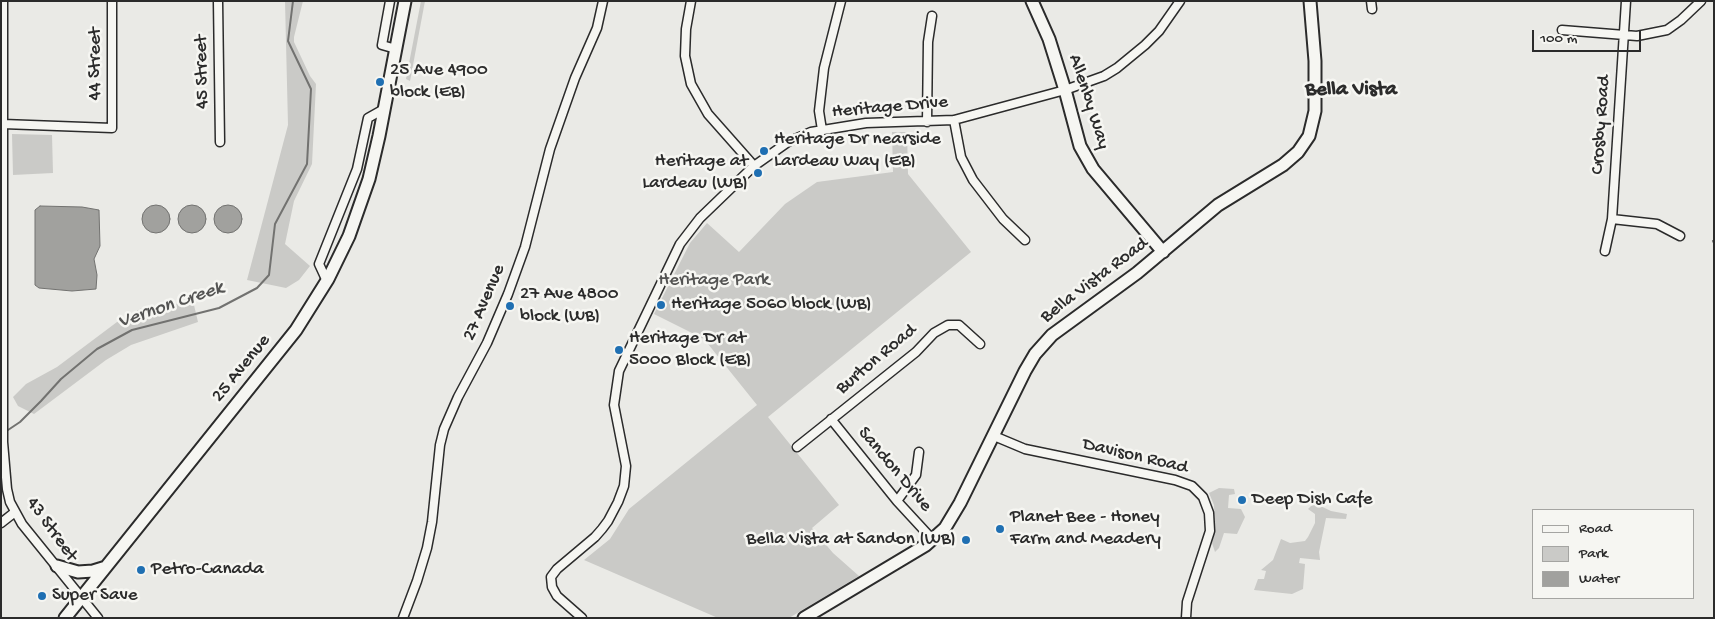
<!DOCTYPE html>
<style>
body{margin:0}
#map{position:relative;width:1715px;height:619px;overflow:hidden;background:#eaeae6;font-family:"Gochi Hand",sans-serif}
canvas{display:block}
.frame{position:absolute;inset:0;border:2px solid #2b2b2b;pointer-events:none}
.legend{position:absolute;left:1532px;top:509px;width:162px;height:90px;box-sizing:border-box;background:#f6f6f2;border:1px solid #a5a5a2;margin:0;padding:6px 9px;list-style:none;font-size:15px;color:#2b2b2b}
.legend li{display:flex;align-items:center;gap:10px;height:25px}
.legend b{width:25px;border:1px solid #a5a5a2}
.scale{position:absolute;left:1532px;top:30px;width:109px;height:22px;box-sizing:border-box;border:2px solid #2b2b2b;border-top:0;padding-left:6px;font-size:15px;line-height:18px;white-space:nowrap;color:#2b2b2b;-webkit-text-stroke:4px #f6f6f2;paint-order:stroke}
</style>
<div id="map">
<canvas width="1715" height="619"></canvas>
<div class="frame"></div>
<ul class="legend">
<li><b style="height:6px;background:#f6f6f2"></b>Road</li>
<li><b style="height:14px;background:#cacac7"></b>Park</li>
<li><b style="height:14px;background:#a1a19e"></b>Water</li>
</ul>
<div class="scale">100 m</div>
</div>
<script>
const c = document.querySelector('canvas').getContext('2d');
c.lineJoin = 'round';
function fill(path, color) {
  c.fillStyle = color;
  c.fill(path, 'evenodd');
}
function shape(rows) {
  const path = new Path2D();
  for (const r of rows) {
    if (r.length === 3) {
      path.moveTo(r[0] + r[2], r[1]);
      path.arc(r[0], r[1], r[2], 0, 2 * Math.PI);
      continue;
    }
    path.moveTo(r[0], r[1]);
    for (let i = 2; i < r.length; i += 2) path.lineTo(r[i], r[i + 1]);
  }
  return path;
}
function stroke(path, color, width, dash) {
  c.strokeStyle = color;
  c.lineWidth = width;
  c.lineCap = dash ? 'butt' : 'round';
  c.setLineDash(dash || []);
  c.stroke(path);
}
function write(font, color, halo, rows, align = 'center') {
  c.font = font + ' "Gochi Hand",sans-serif';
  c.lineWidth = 5;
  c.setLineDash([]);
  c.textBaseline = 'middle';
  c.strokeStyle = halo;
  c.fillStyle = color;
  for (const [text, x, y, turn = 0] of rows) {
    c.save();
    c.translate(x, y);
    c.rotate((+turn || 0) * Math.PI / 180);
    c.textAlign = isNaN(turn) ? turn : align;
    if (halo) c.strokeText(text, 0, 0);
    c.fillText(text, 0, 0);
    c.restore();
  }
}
const green = shape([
 [285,1,303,1,294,37,294,42,310,76,316,84,312,164,294,201,285,244,310,266,299,280,286,288,247,280,288,125],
 [421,1,425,1,410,81,406,79],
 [892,132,907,132,908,174,971,252,768,417,839,505,812,528,833,553,859,576,789,618,718,618,584,560,610,539,629,509,757,405,704,339,654,314,690,243,707,223,739,252,785,204,817,182,893,172],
 [12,134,52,135,53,173,13,175],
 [164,303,194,305,198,322,131,345,106,360,34,414,18,406,13,397,26,384,57,367,117,322,142,308],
 [1219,488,1234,489,1235,494,1229,495,1228,508,1241,509,1245,517,1237,534,1224,533,1219,548,1215,552,1212,543,1215,531,1214,505,1209,493],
 [1314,503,1331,511,1347,514,1346,519,1326,518,1319,552,1320,560,1300,558,1299,563,1305,564,1303,589,1292,594,1254,590,1258,579,1264,579,1266,571,1261,570,1273,560,1281,539,1290,543,1305,541,1308,537,1315,523,1315,514,1308,509]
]);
const water = shape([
 [192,219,14],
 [156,219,14],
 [228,219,14],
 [40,206,82,207,99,210,100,246,94,259,97,275,96,289,72,291,39,288,35,285,35,210,40,206]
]);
const stream = shape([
 [1713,241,1714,243],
 [5,432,20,422,41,401,61,379,97,349,132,330,219,308,257,288,269,275,275,224,307,164,311,89,288,41,293,1]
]);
const street = shape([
 [3,1,3,442,7,489,10,502,22,524,98,618],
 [218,1,220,142],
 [390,1,382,45,396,49],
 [691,1,686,29,685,56,691,84,708,114,754,166],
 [1371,1,1372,9],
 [1562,30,1637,36,1667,30,1681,20,1701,1],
 [954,120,961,157,973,180,1003,219,1025,240],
 [927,122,928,42,932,16],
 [3,124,112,128,112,1],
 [822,130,819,111,824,68,841,1],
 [1612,219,1657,224,1680,236],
 [1605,251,1612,219,1626,1],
 [325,277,319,264,357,169,368,118,384,109],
 [831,419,897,501,933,540],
 [994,436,1025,449,1175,480,1192,486,1203,497,1209,513,1210,531,1187,602,1186,618],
 [797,447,916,352,934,333,948,325,959,325,980,344],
 [897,501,916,475,919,452],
 [1,523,15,512],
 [403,618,417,581,427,548,432,522,440,445,444,429,458,397,487,343,508,294,525,247,550,149,575,78,597,28,603,1],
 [582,618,557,596,552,587,551,577,557,569,595,537,602,529,608,521,618,502,624,486,626,466,614,405,619,371,680,244,700,218,754,166,788,142,811,132,866,123,954,120,1065,90,1104,76,1117,68,1145,45,1159,31,1180,1]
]);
const secondary = shape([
 [1032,1,1049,39,1065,90,1080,146,1093,169,1163,252],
 [57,566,78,572,93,571,106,567],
 [65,618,296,330,328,279,349,236,369,179,379,136,405,1],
 [804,618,926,545,945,528,960,503,1025,371,1035,354,1052,335,1137,273,1218,205,1283,165,1298,152,1309,136,1315,111,1315,61,1310,1]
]);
const markers = [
 [380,82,5,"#1f6fb2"],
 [764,151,5,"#1f6fb2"],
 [758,173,5,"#1f6fb2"],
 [661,305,5,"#1f6fb2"],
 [510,306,5,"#1f6fb2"],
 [619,350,5,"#1f6fb2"],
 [1242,500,5,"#1f6fb2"],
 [1000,529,5,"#1f6fb2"],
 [966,540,5,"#1f6fb2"],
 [141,570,5,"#1f6fb2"],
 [42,596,5,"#1f6fb2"]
];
const streetNames = [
 ["44 Street",96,64,-90],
 ["45 Street",203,72,-91],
 ["Allenby Way",1088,102,72],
 ["Heritage Drive",890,108,-5],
 ["Crosby Road",1602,125,-86],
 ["Bella Vista Road",1095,281,-37],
 ["27 Avenue",485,303,-67],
 ["Burton Road",877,360,-40],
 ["25 Avenue",242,369,-51],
 ["Davison Road",1135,457,13],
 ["Sandon Drive",894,470,50],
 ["43 Street",51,530,54]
];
const poiNames = [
 ["25 Ave 4900",390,71],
 ["block (EB)",390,93],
 ["Heritage Dr nearside",774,140],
 ["Lardeau Way (EB)",774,162],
 ["Heritage at",748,162,"right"],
 ["Lardeau (WB)",748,184,"right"],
 ["27 Ave 4800",520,295],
 ["block (WB)",520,317],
 ["Heritage 5060 block (WB)",671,305],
 ["Heritage Dr at",629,339],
 ["5000 Block (EB)",629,361],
 ["Deep Dish Cafe",1252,500],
 ["Planet Bee - Honey",1010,518],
 ["Farm and Meadery",1010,540],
 ["Bella Vista at Sandon (WB)",956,540,"right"],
 ["Petro-Canada",151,570],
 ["Super Save",52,596]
];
const parkNames = [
 ["Heritage Park",714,281]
];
const waterNames = [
 ["Vernon Creek",171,306,-19]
];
const quarterNames = [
 ["Bella Vista",1351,91]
];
fill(green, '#cacac7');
fill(water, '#a1a19e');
stroke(water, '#727270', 1);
stroke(stream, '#727270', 2);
stroke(street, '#2b2b2b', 11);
stroke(secondary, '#2b2b2b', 15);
stroke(street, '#f6f6f2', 8);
stroke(secondary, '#f6f6f2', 11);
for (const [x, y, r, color] of markers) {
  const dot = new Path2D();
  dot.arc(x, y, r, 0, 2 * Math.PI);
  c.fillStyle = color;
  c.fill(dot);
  stroke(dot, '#f6f6f2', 2);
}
write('19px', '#2b2b2b', '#f6f6f2', streetNames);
write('19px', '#2b2b2b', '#f6f6f2', poiNames, 'left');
write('19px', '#535352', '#f6f6f2', parkNames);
write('italic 20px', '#545453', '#f6f6f2', waterNames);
write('bold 21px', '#2b2b2b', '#f6f6f2', quarterNames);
</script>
